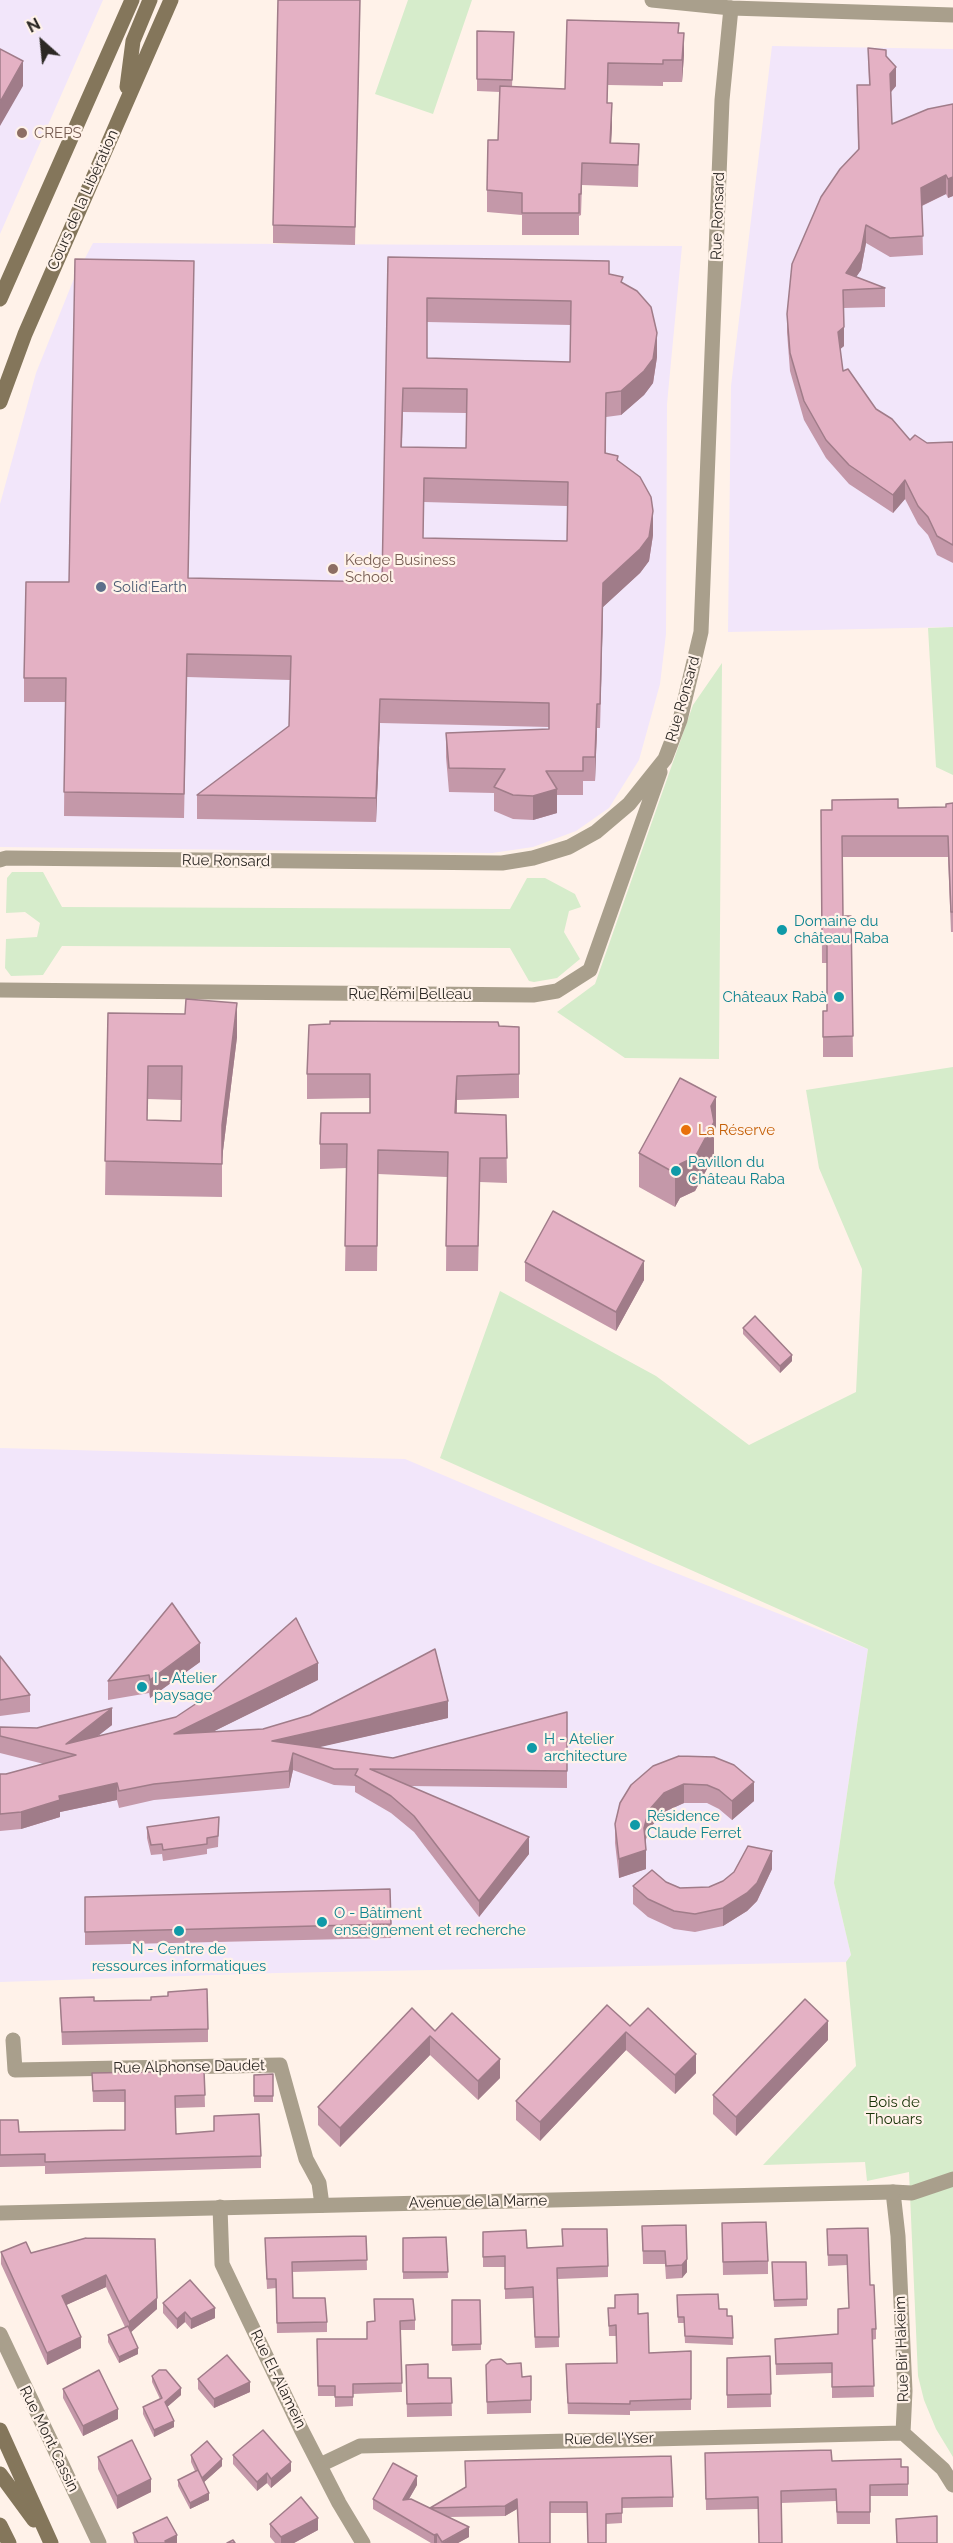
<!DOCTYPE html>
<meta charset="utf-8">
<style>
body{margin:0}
#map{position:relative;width:953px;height:2543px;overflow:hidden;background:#fff2e9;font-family:Raleway,sans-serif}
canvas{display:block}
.north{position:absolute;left:12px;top:12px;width:60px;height:60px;-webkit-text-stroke:4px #fff2e9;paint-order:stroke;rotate:333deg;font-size:16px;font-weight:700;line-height:24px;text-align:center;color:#2c2824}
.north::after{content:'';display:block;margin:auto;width:21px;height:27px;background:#2c2824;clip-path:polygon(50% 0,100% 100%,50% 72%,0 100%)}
</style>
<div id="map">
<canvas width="953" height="2543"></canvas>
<div class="north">N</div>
</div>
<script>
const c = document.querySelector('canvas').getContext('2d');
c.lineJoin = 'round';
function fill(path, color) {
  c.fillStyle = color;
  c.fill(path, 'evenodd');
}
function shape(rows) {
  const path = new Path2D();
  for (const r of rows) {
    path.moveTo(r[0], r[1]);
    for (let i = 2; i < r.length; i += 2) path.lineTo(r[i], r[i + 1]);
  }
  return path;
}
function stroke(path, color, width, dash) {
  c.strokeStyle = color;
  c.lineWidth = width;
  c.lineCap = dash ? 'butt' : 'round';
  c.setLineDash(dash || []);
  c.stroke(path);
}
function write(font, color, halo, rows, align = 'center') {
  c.font = font + ' Raleway,sans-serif';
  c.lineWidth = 4.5;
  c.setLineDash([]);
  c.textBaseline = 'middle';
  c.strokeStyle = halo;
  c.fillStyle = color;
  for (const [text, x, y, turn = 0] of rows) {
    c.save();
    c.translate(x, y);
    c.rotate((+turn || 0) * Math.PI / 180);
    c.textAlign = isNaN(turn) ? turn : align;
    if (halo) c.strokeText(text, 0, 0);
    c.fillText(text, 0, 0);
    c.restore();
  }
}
const education = shape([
 [0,0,103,0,0,234],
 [772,46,953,49,953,627,728,632,731,386],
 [93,243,682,246,667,404,666,634,660,684,639,760,609,808,576,831,533,847,492,853,0,847,0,504,36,373,73,281],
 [0,1448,405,1459,653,1564,868,1649,834,1883,851,1955,846,1962,277,1973,0,1982]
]);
const green = shape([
 [408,0,472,0,433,114,375,94],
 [953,627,953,775,936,767,928,628],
 [722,663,719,1059,625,1058,557,1012,595,984,693,705],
 [12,872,43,872,62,907,510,909,527,878,545,878,575,894,581,907,569,911,564,932,580,959,557,978,534,982,529,981,510,948,62,946,43,975,11,976,5,968,6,939,37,937,40,923,25,912,6,913,7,878],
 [953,1067,953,2457,936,2429,924,2400,918,2376,909,2172,867,2181,865,2162,763,2165,856,2066,846,1962,851,1955,834,1883,868,1649,440,1458,500,1291,656,1376,749,1445,856,1392,862,1269,819,1168,806,1090]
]);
const minor = shape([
 [0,860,6,858,502,863,533,858,569,847,596,832,629,804,665,759,680,720,701,632,722,100,731,8],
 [0,990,533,995,557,991,590,970,660,772],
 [13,2040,15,2070,280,2065,306,2159,319,2183,322,2205],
 [953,2179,912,2193,893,2192,898,2236,905,2391,903,2433,943,2469,953,2485],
 [220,2207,222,2264,301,2429,339,2503,363,2543],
 [0,2334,99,2543],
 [320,2465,360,2446,903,2433]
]);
const tertiary = shape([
 [652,0,731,8,953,15],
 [0,2213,893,2192]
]);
const secondary = shape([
 [127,87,133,41,150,0],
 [0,299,132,0],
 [0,402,25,334,171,0],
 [0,2430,51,2543],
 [0,2474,34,2520],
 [0,2525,9,2543]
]);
const wall = shape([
 [360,0,355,245,273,243,273,225],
 [567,20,679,33,684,55,682,82,663,82,663,86,608,85,607,103,612,125,611,143,639,144,638,187,582,185,581,215,579,216,579,235,522,235,522,215,487,212,487,190,498,140,500,92,477,91,477,31,514,32,512,87,565,89],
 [868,48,886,56,896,86,891,92,892,124,953,104,953,196,948,198,946,194,922,206,923,255,890,257,866,243,861,270,856,277,885,288,885,307,843,308,844,346,840,349,843,371,876,409,910,440,927,443,953,442,953,563,937,555,928,535,918,524,905,499,893,513,849,484,826,458,804,420,790,371,787,332,787,314,858,150,857,85,869,85],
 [388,257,609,274,623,283,657,357,653,383,644,395,621,415,606,417,606,453,618,462,653,535,649,561,640,573,603,607,600,728,597,728,595,781,583,781,583,795,557,795,557,813,533,820,513,819,494,811,494,793,449,792,446,757,446,733,549,729,549,727,380,723,376,822,197,819,197,795,289,726,290,680,187,677,184,818,64,816,65,702,24,702,24,678,69,582,189,578,382,582],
 [427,322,571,325,570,362,427,358],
 [403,412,466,413,466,448,402,447],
 [424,502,567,506,567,541,423,538],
 [953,803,953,932,951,932,948,857,842,857,843,916,851,916,853,1057,823,1057,823,1011,827,1011,827,963,822,963,821,810,946,807],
 [108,1013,237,1037,222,1159,222,1197,105,1195],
 [148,1099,181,1100,181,1121,147,1120],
 [499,1026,519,1027,519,1098,457,1100,457,1113,506,1115,507,1183,480,1182,478,1271,446,1271,447,1177,378,1174,377,1271,345,1271,347,1168,320,1169,320,1144,370,1113,370,1098,307,1099,307,1074],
 [716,1131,714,1135,714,1156,695,1191,680,1198,675,1207,639,1187,639,1153],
 [525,1262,644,1280,616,1331,525,1281],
 [743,1328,792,1361,780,1373,743,1334],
 [0,1656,30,1695,30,1712,0,1716],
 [200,1662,150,1698,149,1693,108,1700,108,1681],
 [318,1680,212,1732,448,1718,318,1747,393,1758,567,1712,567,1788,410,1786,529,1854,479,1917,414,1832,391,1813,355,1792,355,1786,334,1785,293,1770,289,1788,154,1800,119,1808,117,1800,60,1812,60,1817,21,1829,0,1831,0,1774,6,1774,44,1764,0,1753,0,1727,37,1728,112,1725,98,1736,176,1717],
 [653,1766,754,1801,732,1820,719,1809,707,1803,684,1803,664,1812,649,1829,645,1841,646,1869,619,1878,615,1843,615,1824],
 [219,1817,218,1847,207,1849,207,1854,163,1861,162,1854,151,1855,147,1838,147,1827],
 [772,1869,757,1901,747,1911,723,1926,695,1932,674,1929,648,1917,633,1904,633,1886,666,1882,680,1888,709,1887],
 [390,1889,391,1938,85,1945,85,1897],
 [60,1998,94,2001,208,2029,208,2042,62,2045],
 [630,2026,696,2073,675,2094,626,2050,540,2141,516,2120,516,2101],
 [435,2031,500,2078,478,2100,430,2055,340,2147,318,2125,318,2107],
 [828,2040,736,2136,713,2114,713,2095],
 [204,2071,205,2107,175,2108,176,2134,261,2156,261,2168,45,2174,45,2166,0,2167,0,2120,19,2132,125,2130,125,2102,93,2102,92,2073],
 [273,2074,273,2102,254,2102,254,2075],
 [722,2223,768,2261,768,2274,723,2275],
 [686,2225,687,2272,682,2278,666,2279,665,2264,643,2264,642,2226],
 [827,2229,870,2285,876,2329,876,2339,872,2340,874,2397,832,2398,832,2373,776,2375,775,2339,838,2334,849,2308,847,2265,828,2266],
 [483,2232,527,2248,608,2266,608,2277,558,2279,559,2347,535,2348,533,2298,505,2299,505,2267,483,2267],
 [366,2236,367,2270,292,2272,293,2298,327,2322,327,2332,277,2333,276,2288,267,2289,265,2247],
 [446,2237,448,2278,403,2279,403,2238],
 [86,2238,157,2309,131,2332,138,2354,119,2363,108,2342,108,2335,125,2327,106,2287,66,2305,81,2348,47,2365,1,2264,1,2252,31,2253],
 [772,2262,807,2299,807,2306,774,2307],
 [677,2295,719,2309,727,2316,732,2316,733,2345,685,2343,684,2323,678,2323],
 [452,2300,481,2344,481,2350,452,2351],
 [163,2303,215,2318,191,2329,185,2322,177,2329,163,2313],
 [608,2308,638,2314,649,2353,691,2351,691,2410,630,2411,630,2415,568,2414,566,2374,617,2363,616,2336,609,2336],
 [415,2320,415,2330,400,2330,402,2392,353,2394,353,2406,335,2407,335,2396,318,2396,317,2339,367,2339,367,2322],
 [770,2356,771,2407,727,2408,727,2358],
 [406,2365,428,2378,451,2378,452,2416,407,2417],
 [486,2365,522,2377,531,2376,531,2413,487,2414],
 [152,2376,181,2395,167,2407,174,2427,154,2437,143,2414,143,2407,160,2399,152,2382],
 [198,2379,250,2392,214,2408,198,2389],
 [63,2389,118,2419,83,2436,63,2398],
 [705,2453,908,2467,908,2496,870,2496,870,2524,837,2524,836,2501,781,2503,758,2509,706,2510],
 [191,2455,222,2466,204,2482,209,2500,190,2509,178,2486,178,2480,195,2471,191,2462],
 [233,2455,291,2471,271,2488,267,2483,257,2491,233,2464],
 [98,2457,151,2492,117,2509,98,2469],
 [417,2485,409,2499,430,2508,466,2487,673,2497,673,2507,622,2508,622,2523,606,2524,587,2513,550,2513,517,2509,505,2516,449,2517,469,2537,458,2543,431,2543,373,2509,373,2499],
 [270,2524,318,2530,294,2543,275,2543,270,2537],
 [133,2533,177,2543,134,2543]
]);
const shadedWall = shape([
 [684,33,684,55,682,82,682,60],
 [23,61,23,86,0,126,0,102],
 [896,67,896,86,890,93,890,74],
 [612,103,612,125,610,165,610,143],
 [946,175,946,194,921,206,921,188],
 [953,177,953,196,948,198,948,179],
 [866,225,866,243,861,270,847,290,846,273],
 [844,327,844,346,838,351,838,332],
 [657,333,657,357,653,383,644,395,621,415,621,391],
 [905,480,905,499,893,513,893,495],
 [653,511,653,535,649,561,640,573,603,607,600,728,603,583],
 [380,699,380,723,376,822,376,798],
 [597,704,597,728,595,781,595,757],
 [557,789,557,813,533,820,533,796],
 [237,1003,237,1037,222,1159,222,1197,222,1125],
 [457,1076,457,1100,455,1138,455,1113],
 [716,1097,716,1131,714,1135,714,1156,695,1191,680,1198,675,1207,675,1173],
 [644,1261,644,1280,616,1331,616,1312],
 [792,1355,792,1361,780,1373,780,1366],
 [200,1643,200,1662,150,1698,150,1680],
 [318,1663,318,1680,174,1751,174,1734],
 [448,1701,448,1718,272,1758,272,1741],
 [112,1708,112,1725,73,1755,66,1744],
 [293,1753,293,1770,289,1788,289,1771],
 [754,1782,754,1801,732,1820,732,1801],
 [117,1783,117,1800,60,1812,60,1817,21,1829,21,1812,59,1796],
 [684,1784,684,1803,664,1812,649,1829,644,1846,644,1828,649,1810,664,1793],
 [529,1837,529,1854,479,1917,479,1901],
 [646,1850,646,1869,619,1878,619,1859],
 [772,1851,772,1869,757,1901,747,1911,723,1926,723,1908],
 [828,2021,828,2040,736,2136,736,2117],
 [626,2032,626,2050,540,2141,540,2122],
 [430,2036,430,2055,340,2147,340,2128],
 [696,2054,696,2073,675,2094,675,2075],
 [500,2059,500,2078,478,2100,478,2081],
 [687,2259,687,2272,682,2278,682,2265],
 [106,2275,106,2287,62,2307,62,2296],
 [157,2298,157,2309,129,2334,129,2322],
 [215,2308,215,2318,191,2329,191,2319],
 [185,2312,185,2322,177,2329,177,2319],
 [81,2337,81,2348,47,2365,47,2353],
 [138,2348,138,2354,119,2363,119,2357],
 [250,2382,250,2392,214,2408,214,2399],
 [181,2388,181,2395,165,2409,165,2402],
 [118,2409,118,2419,83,2436,83,2426],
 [174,2421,174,2427,154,2437,154,2430],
 [222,2459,222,2466,202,2484,202,2478],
 [291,2462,291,2471,271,2488,271,2479],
 [267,2473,267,2483,257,2491,257,2482],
 [417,2476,417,2485,403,2509,403,2500],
 [151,2479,151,2492,117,2509,117,2496],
 [209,2493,209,2500,190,2509,190,2503],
 [517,2499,517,2509,505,2516,505,2506],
 [318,2518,318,2530,294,2543,281,2543,281,2537],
 [469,2527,469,2537,458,2543,442,2543],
 [437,2534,437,2543,434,2543,434,2535],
 [177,2535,177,2543,165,2543,165,2541]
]);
const building = shape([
 [278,0,360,0,355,227,273,225,278,0],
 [567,20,679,23,678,33,684,33,682,60,663,60,663,64,608,63,607,103,612,103,610,143,639,144,638,165,582,163,581,194,579,194,579,213,522,213,522,193,487,190,488,140,498,140,500,86,565,89,567,20],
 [477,31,514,32,512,80,477,79,477,31],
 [868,48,886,50,886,56,896,67,890,74,892,124,928,109,953,104,953,177,948,179,946,175,921,188,923,236,890,238,866,225,861,251,846,273,885,288,843,290,844,327,838,332,843,371,848,369,876,409,892,419,910,440,915,435,927,443,953,442,953,545,937,536,928,517,918,506,905,480,893,495,849,465,826,440,804,401,790,353,787,314,792,264,821,197,840,169,859,149,857,85,870,85,868,48],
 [0,49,23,61,0,102,0,49],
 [388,257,609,261,609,274,623,277,621,282,637,291,651,307,657,333,653,359,644,371,621,391,606,393,605,453,618,456,617,460,640,477,651,497,653,511,649,537,640,549,603,583,600,704,597,704,595,757,583,757,583,771,546,771,557,789,533,796,513,795,494,787,505,769,449,768,446,733,549,729,549,703,380,699,376,798,197,795,289,726,291,656,187,654,184,794,64,792,66,678,24,678,26,582,69,582,75,259,194,261,188,578,382,582,388,257],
 [427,298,571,301,570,362,427,358,427,298],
 [403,388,467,389,466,448,401,447,403,388],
 [424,478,568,482,567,541,423,538,424,478],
 [898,799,898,808,946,807,946,804,953,803,953,912,951,912,948,836,842,836,843,916,851,916,853,1036,823,1037,823,1011,827,1011,827,942,822,943,821,810,832,810,832,800,898,799],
 [186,999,237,1003,222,1125,222,1164,105,1161,108,1013,185,1014,186,999],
 [148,1066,182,1066,181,1121,147,1120,148,1066],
 [330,1021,498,1022,499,1026,519,1027,519,1074,457,1076,455,1113,506,1115,507,1158,480,1158,478,1246,446,1246,448,1152,378,1150,377,1246,345,1246,347,1144,320,1144,321,1113,370,1113,370,1074,307,1074,309,1025,330,1024,330,1021],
 [680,1078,716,1097,711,1106,714,1122,695,1157,680,1164,675,1173,639,1153,680,1078],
 [553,1211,644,1261,616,1312,525,1262,553,1211],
 [755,1316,792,1355,780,1366,743,1328,755,1316],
 [172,1603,200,1643,150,1680,149,1675,108,1681,172,1603],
 [296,1618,318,1663,174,1734,263,1729,310,1715,435,1649,448,1701,272,1741,393,1758,567,1712,567,1771,370,1769,529,1837,479,1901,414,1816,391,1796,355,1775,358,1769,334,1769,293,1753,289,1771,154,1784,119,1791,117,1783,59,1796,60,1800,21,1812,0,1814,0,1774,6,1774,76,1755,0,1736,0,1727,37,1728,112,1708,66,1744,176,1717,209,1695,296,1618],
 [0,1656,30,1695,0,1700,0,1656],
 [679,1756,714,1757,734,1765,754,1782,732,1801,719,1790,707,1785,684,1784,664,1793,649,1810,644,1828,646,1850,619,1859,615,1824,620,1803,631,1785,653,1766,679,1756],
 [219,1817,218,1836,207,1838,207,1844,163,1850,162,1844,151,1845,147,1827,219,1817],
 [748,1846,772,1851,757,1883,747,1893,723,1908,695,1914,674,1911,648,1899,633,1886,652,1870,666,1882,680,1888,709,1887,723,1881,734,1872,748,1846],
 [390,1889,391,1924,85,1932,85,1897,390,1889],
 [207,1989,208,2029,62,2032,60,1998,94,1997,94,2001,151,2000,151,1997,168,1996,168,1992,207,1989],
 [805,1999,828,2021,736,2117,713,2095,805,1999],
 [607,2005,630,2026,648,2008,696,2054,675,2075,626,2032,540,2122,516,2101,607,2005],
 [412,2008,435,2031,452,2013,500,2059,478,2081,430,2036,340,2128,318,2107,412,2008],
 [204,2071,205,2095,175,2096,176,2134,214,2131,214,2116,259,2114,261,2156,45,2162,45,2154,0,2155,0,2120,18,2120,19,2132,125,2130,125,2090,93,2091,92,2073,204,2071],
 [273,2074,273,2096,254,2096,254,2075,273,2074],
 [766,2222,768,2261,723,2262,722,2223,766,2222],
 [686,2225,687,2259,682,2265,666,2266,665,2251,643,2251,642,2226,686,2225],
 [868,2228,870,2285,874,2285,876,2329,872,2329,874,2386,832,2387,832,2363,776,2364,775,2339,838,2334,838,2309,849,2308,847,2255,828,2255,827,2229,868,2228],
 [562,2229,607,2229,608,2266,557,2268,559,2337,535,2337,533,2287,505,2289,505,2256,483,2257,483,2232,526,2230,527,2248,563,2246,562,2229],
 [366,2236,367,2260,292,2262,293,2298,325,2298,327,2322,277,2323,276,2279,267,2279,265,2238,366,2236],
 [446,2237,448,2272,403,2272,403,2238,446,2237],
 [86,2238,155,2239,157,2298,129,2322,106,2275,62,2296,81,2337,47,2353,1,2252,26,2242,31,2253,86,2238],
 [772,2262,806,2262,807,2299,774,2300,772,2262],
 [190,2280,215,2308,191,2319,185,2312,177,2319,163,2303,190,2280],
 [638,2294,638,2314,648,2313,649,2353,691,2351,691,2399,630,2401,630,2404,568,2403,566,2364,617,2363,616,2325,609,2326,608,2308,615,2308,615,2295,638,2294],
 [718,2294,719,2309,727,2309,727,2316,732,2316,733,2338,685,2336,684,2317,678,2317,677,2295,718,2294],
 [374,2299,413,2299,415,2320,400,2321,402,2383,353,2384,353,2397,335,2397,335,2386,318,2386,317,2339,367,2339,367,2322,375,2321,374,2299],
 [452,2300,480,2300,481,2344,452,2345,452,2300],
 [128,2326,138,2348,119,2357,108,2335,128,2326],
 [227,2355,250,2382,214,2399,198,2379,227,2355],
 [770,2356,771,2394,727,2395,727,2358,770,2356],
 [501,2359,507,2364,521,2363,522,2377,531,2376,531,2400,487,2402,486,2365,491,2360,501,2359],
 [428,2364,428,2378,451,2378,452,2403,407,2404,406,2365,428,2364],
 [99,2370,118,2409,83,2426,63,2389,99,2370],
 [159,2370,166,2370,181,2388,165,2402,174,2421,154,2430,143,2407,162,2398,152,2376,159,2370],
 [263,2430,291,2462,271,2479,267,2473,257,2482,233,2455,263,2430],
 [132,2440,151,2479,117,2496,98,2457,132,2440],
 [207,2441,222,2459,202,2478,191,2455,207,2441],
 [831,2450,832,2461,901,2459,901,2467,908,2467,908,2484,870,2485,870,2512,837,2512,836,2489,781,2491,782,2543,759,2543,758,2497,706,2499,705,2453,831,2450],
 [671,2456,673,2497,622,2498,622,2513,606,2514,606,2543,588,2543,587,2502,550,2502,550,2543,519,2543,517,2499,505,2506,430,2508,466,2487,465,2461,671,2456],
 [393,2463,417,2476,403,2500,411,2499,469,2527,442,2542,437,2534,434,2535,373,2499,393,2463],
 [198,2470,209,2493,190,2503,178,2480,198,2470],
 [301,2497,318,2518,281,2537,270,2524,301,2497],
 [937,2516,937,2543,897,2543,896,2519,937,2516],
 [167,2517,177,2535,165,2541,166,2543,138,2543,133,2533,167,2517],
 [233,2540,235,2543,227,2543,233,2540]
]);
const markers = [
 [22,133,6,"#8d6e63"],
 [333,569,6,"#8d6e63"],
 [101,587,6,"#5c6f8a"],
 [782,930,6,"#0f9aa8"],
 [839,997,6,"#0f9aa8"],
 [686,1130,6,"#e8710a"],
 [676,1171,6,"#0f9aa8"],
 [142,1687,6,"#0f9aa8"],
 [532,1748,6,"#0f9aa8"],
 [635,1825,6,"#0f9aa8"],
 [322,1922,6,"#0f9aa8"],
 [179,1931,6,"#0f9aa8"]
];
const educationNames = [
 ["CREPS",34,133],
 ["Kedge Business",345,560],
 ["School",345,577]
];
const streetNames = [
 ["Cours de la Libération",83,200,-66],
 ["Rue Ronsard",718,216,-88],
 ["Rue Ronsard",683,699,-74],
 ["Rue Ronsard",226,861,1],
 ["Rue Rémi Belleau",410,994],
 ["Rue Alphonse Daudet",189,2067,-1],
 ["Avenue de la Marne",478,2202,-1],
 ["Rue Bir Hakeim",902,2349,-92],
 ["Rue El-Alamein",278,2379,64],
 ["Rue Mont Cassin",49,2439,64],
 ["Rue de l'Yser",609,2439,-1]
];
const serviceNames = [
 ["Solid'Earth",113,587]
];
const cultureNames = [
 ["Domaine du",794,921],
 ["château Raba",794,938],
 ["Châteaux Rabà",827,997,"right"],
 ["Pavillon du",688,1162],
 ["Château Raba",688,1179],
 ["I - Atelier",154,1678],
 ["paysage",154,1695],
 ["H - Atelier",544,1739],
 ["architecture",544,1756],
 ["Résidence",647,1816],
 ["Claude Ferret",647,1833],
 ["O - Bâtiment",334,1913],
 ["enseignement et recherche",334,1930],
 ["N - Centre de",179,1949,"center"],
 ["ressources informatiques",179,1966,"center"]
];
const foodNames = [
 ["La Réserve",698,1130]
];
const parkNames = [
 ["Bois de",894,2102],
 ["Thouars",894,2119]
];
fill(education, '#f2e6fa');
fill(green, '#d6eccb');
stroke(minor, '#a99f8c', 15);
stroke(tertiary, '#a99f8c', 15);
stroke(secondary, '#84765b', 15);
fill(wall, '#c498a9');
fill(shadedWall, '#a07c89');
fill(building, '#e4b1c4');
stroke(building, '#a07c89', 1.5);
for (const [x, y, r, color] of markers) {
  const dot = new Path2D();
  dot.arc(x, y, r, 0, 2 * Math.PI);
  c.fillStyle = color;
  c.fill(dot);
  stroke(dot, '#fff2e9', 2);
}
write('15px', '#785e54', '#fff2e9', educationNames, 'left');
write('15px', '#2c2824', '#fff2e9', streetNames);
write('15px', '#4e5e75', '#fff2e9', serviceNames, 'left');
write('15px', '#0d838f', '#fff2e9', cultureNames, 'left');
write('15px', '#c56008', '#fff2e9', foodNames, 'left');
write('15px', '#183307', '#fff2e9', parkNames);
</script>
